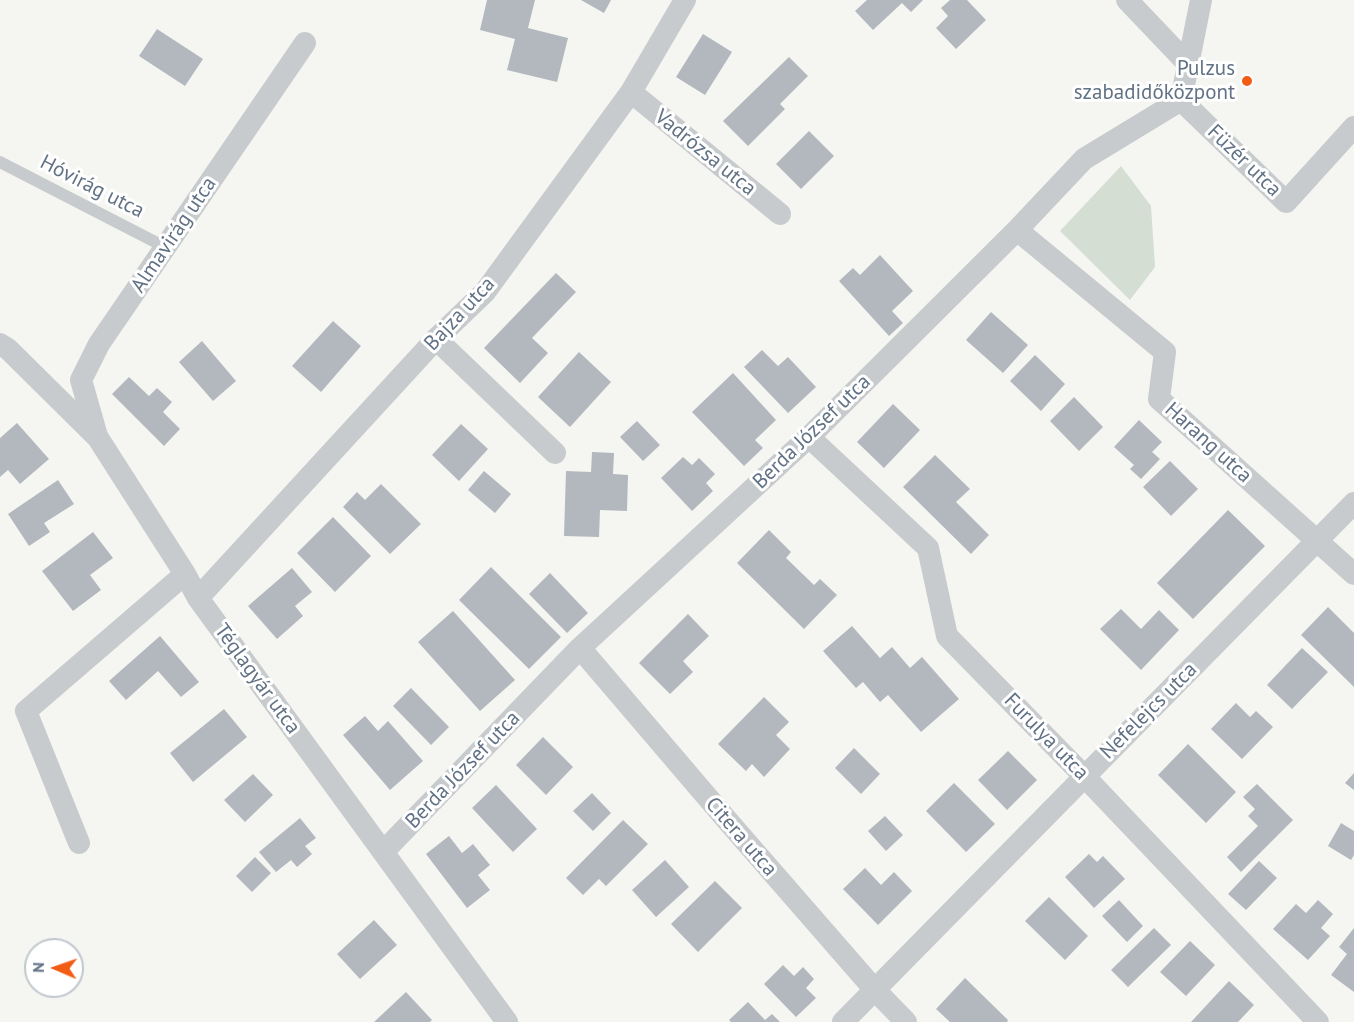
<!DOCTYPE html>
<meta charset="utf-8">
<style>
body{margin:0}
#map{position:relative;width:1354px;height:1022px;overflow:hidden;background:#f5f6f1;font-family:"PT Sans",sans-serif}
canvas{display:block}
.north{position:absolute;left:24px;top:938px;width:60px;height:60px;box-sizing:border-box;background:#fff;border:2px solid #c0c7ce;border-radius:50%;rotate:272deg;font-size:16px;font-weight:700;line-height:24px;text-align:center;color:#627285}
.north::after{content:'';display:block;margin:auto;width:21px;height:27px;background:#f25d16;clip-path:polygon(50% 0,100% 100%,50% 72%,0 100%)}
</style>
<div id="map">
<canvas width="1354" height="1022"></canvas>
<div class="north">N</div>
</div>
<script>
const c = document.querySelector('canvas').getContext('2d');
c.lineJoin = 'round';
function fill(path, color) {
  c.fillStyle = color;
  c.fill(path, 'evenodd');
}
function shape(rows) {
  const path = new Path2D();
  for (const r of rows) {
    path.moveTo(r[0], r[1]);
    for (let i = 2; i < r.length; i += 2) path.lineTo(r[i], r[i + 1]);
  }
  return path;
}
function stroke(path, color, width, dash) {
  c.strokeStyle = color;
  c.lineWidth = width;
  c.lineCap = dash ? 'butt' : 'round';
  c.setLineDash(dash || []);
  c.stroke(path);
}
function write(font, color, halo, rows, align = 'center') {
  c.font = font + ' "PT Sans",sans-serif';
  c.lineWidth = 6;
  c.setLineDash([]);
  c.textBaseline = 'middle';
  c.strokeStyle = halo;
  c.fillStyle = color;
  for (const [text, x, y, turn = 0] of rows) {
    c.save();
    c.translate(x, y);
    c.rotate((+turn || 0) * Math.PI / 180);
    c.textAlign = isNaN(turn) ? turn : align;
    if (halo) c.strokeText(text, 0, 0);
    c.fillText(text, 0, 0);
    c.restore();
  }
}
const green = shape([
 [1121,166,1151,206,1155,267,1130,300,1060,231]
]);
const building = shape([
 [487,0,535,0,528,28,568,38,557,82,507,70,515,39,480,30],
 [581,0,611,0,604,13],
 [867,0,923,0,911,12,902,3,873,30,855,11],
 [950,0,967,0,986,20,956,49,936,28,948,16,941,8],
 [157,29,203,59,185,86,139,56],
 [703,34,732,52,705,95,676,77],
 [789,57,808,76,780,104,785,109,748,146,723,121],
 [809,131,834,156,801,189,776,164],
 [880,255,913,291,892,311,903,323,889,336,839,281,853,268,860,275],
 [556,273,576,292,532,338,548,353,520,383,484,348],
 [991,312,1028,345,1003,373,966,340],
 [333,321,361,346,321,392,292,366],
 [202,341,236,381,213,401,179,362],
 [762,350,778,366,788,357,816,387,788,413,744,367],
 [579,352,611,382,570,427,538,397],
 [1035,355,1065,384,1041,411,1010,381],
 [733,373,776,420,755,440,763,448,744,466,692,412],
 [129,377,149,396,157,388,172,402,163,412,180,429,164,446,112,394],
 [1074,397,1103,427,1079,451,1050,421],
 [893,404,920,430,884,468,857,442],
 [1139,420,1162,442,1152,452,1160,459,1141,479,1130,469,1134,465,1114,447],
 [637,421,660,445,643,461,620,437],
 [17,423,49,459,20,484,8,470,0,477,0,438],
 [461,424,488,449,459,481,432,455],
 [592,452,614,453,613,474,628,475,627,511,600,510,599,537,564,536,566,471,591,472],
 [935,455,970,489,956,502,989,535,971,554,903,487],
 [683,457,692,465,699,458,715,474,706,483,713,491,692,511,661,478],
 [1170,461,1198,489,1171,516,1143,487],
 [484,471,511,494,495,513,468,490],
 [58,480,74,504,44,523,50,532,29,546,8,514],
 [381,484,421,524,390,554,343,507,357,492,365,500],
 [1228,510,1265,546,1193,619,1157,583],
 [333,517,371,556,335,592,297,553],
 [769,530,791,552,786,558,814,585,820,579,837,595,804,629,737,563],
 [93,532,113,558,90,575,101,590,73,611,42,571],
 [491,567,561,637,529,669,459,600],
 [292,568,312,592,295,606,303,616,277,639,248,606],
 [550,573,588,613,567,633,529,594],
 [1328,607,1354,633,1354,687,1301,635],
 [1121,609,1141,629,1159,610,1179,630,1141,670,1100,629],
 [453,611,515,680,480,711,418,642],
 [688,614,709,636,683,661,693,672,670,694,639,663],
 [852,626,880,658,892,647,910,668,922,657,959,699,921,732,888,695,880,702,863,682,856,688,823,651],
 [160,636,199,682,181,697,158,671,126,700,109,681],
 [1302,648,1328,672,1292,709,1267,685],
 [411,688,449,727,431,745,393,706],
 [764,697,789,722,776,735,790,749,764,777,752,764,746,771,718,744],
 [1236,703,1250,717,1256,711,1273,727,1242,759,1211,729],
 [224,709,247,737,193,782,170,753],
 [365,716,378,731,388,721,423,761,390,790,343,735],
 [543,737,573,767,546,795,516,765],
 [1188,744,1236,792,1206,823,1158,775],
 [854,748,880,774,861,794,835,768],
 [1008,751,1037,780,1007,810,978,780],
 [1354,773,1354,790,1345,783],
 [253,774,273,795,245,822,224,800],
 [954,783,995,824,966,852,926,811],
 [1257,784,1293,820,1241,872,1227,857,1258,826,1248,816,1255,809,1243,797],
 [496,785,537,829,513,852,472,808],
 [592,793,611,813,593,831,573,811],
 [885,816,903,835,886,851,868,831],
 [300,818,316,838,305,846,312,854,297,867,291,860,276,872,259,852],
 [623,820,648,844,606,886,599,879,583,895,566,878],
 [1341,823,1354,831,1354,855,1351,860,1328,846],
 [449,836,462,853,473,844,490,865,478,875,490,890,467,908,426,854],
 [1089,854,1097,862,1103,856,1125,879,1094,908,1065,877],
 [255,857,271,873,252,892,236,876],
 [665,860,689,887,656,917,632,890],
 [1259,861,1277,878,1246,910,1228,894],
 [865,868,881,885,894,872,912,891,878,925,843,889],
 [715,881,742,908,698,952,671,924],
 [1049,897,1088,936,1065,960,1025,921],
 [1119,900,1143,926,1127,942,1102,916],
 [1318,900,1333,914,1321,928,1330,936,1308,960,1273,929,1296,904,1306,913],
 [374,920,397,945,360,979,337,954],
 [1154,928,1171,945,1128,987,1111,970],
 [1354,928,1354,992,1331,975,1347,954,1339,947],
 [1190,941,1215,965,1186,996,1160,972],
 [783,965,794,976,803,967,814,979,806,988,816,998,796,1017,764,984],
 [965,978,1008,1020,1007,1022,950,1022,936,1009],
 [1229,981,1254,1005,1238,1022,1191,1022],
 [406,992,432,1020,430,1022,374,1022],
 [748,1002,765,1020,772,1014,780,1022,731,1022,729,1020]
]);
const service = shape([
 [0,162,165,247]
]);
const minor = shape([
 [1127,0,1188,64],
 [631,92,780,214],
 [1181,100,1286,202,1354,127],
 [1017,230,1165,352,1159,399,1354,574],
 [436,339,555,453],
 [0,344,8,349,98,438,185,574,198,598,507,1022],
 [97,436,81,380,99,344,305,43],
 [809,437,928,548,947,636,1085,777,1318,1022],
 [198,598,436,339,485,292,631,92,685,0],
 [580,648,726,819,875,990,906,1022],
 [79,843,26,711,185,574],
 [383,852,580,648,809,437,1017,230,1084,159,1181,100,1201,0],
 [843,1022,1354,503]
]);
const markers = [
 [1247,81,6,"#f25d16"]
];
const poiNames = [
 ["Pulzus",1235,69],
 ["szabadidőközpont",1235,93]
];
const streetNames = [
 ["Vadrózsa utca",705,153,39],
 ["Füzér utca",1244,161,44],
 ["Hóvirág utca",92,187,27],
 ["Almavirág utca",174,235,-56],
 ["Bajza utca",460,314,-47],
 ["Berda József utca",812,432,-44],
 ["Harang utca",1208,443,42],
 ["Téglagyár utca",257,679,54],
 ["Nefelejcs utca",1149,711,-45],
 ["Furulya utca",1046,737,46],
 ["Berda József utca",463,770,-46],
 ["Citera utca",741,837,49]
];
fill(green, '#d5ded2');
fill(building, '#b2b8be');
stroke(service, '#c8cbce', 12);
stroke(minor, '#c8cbce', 22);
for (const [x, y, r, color] of markers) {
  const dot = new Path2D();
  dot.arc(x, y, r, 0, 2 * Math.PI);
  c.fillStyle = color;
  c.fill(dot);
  stroke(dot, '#fff', 2);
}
write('21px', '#627285', '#fff', poiNames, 'right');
write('21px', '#627285', '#fff', streetNames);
</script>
